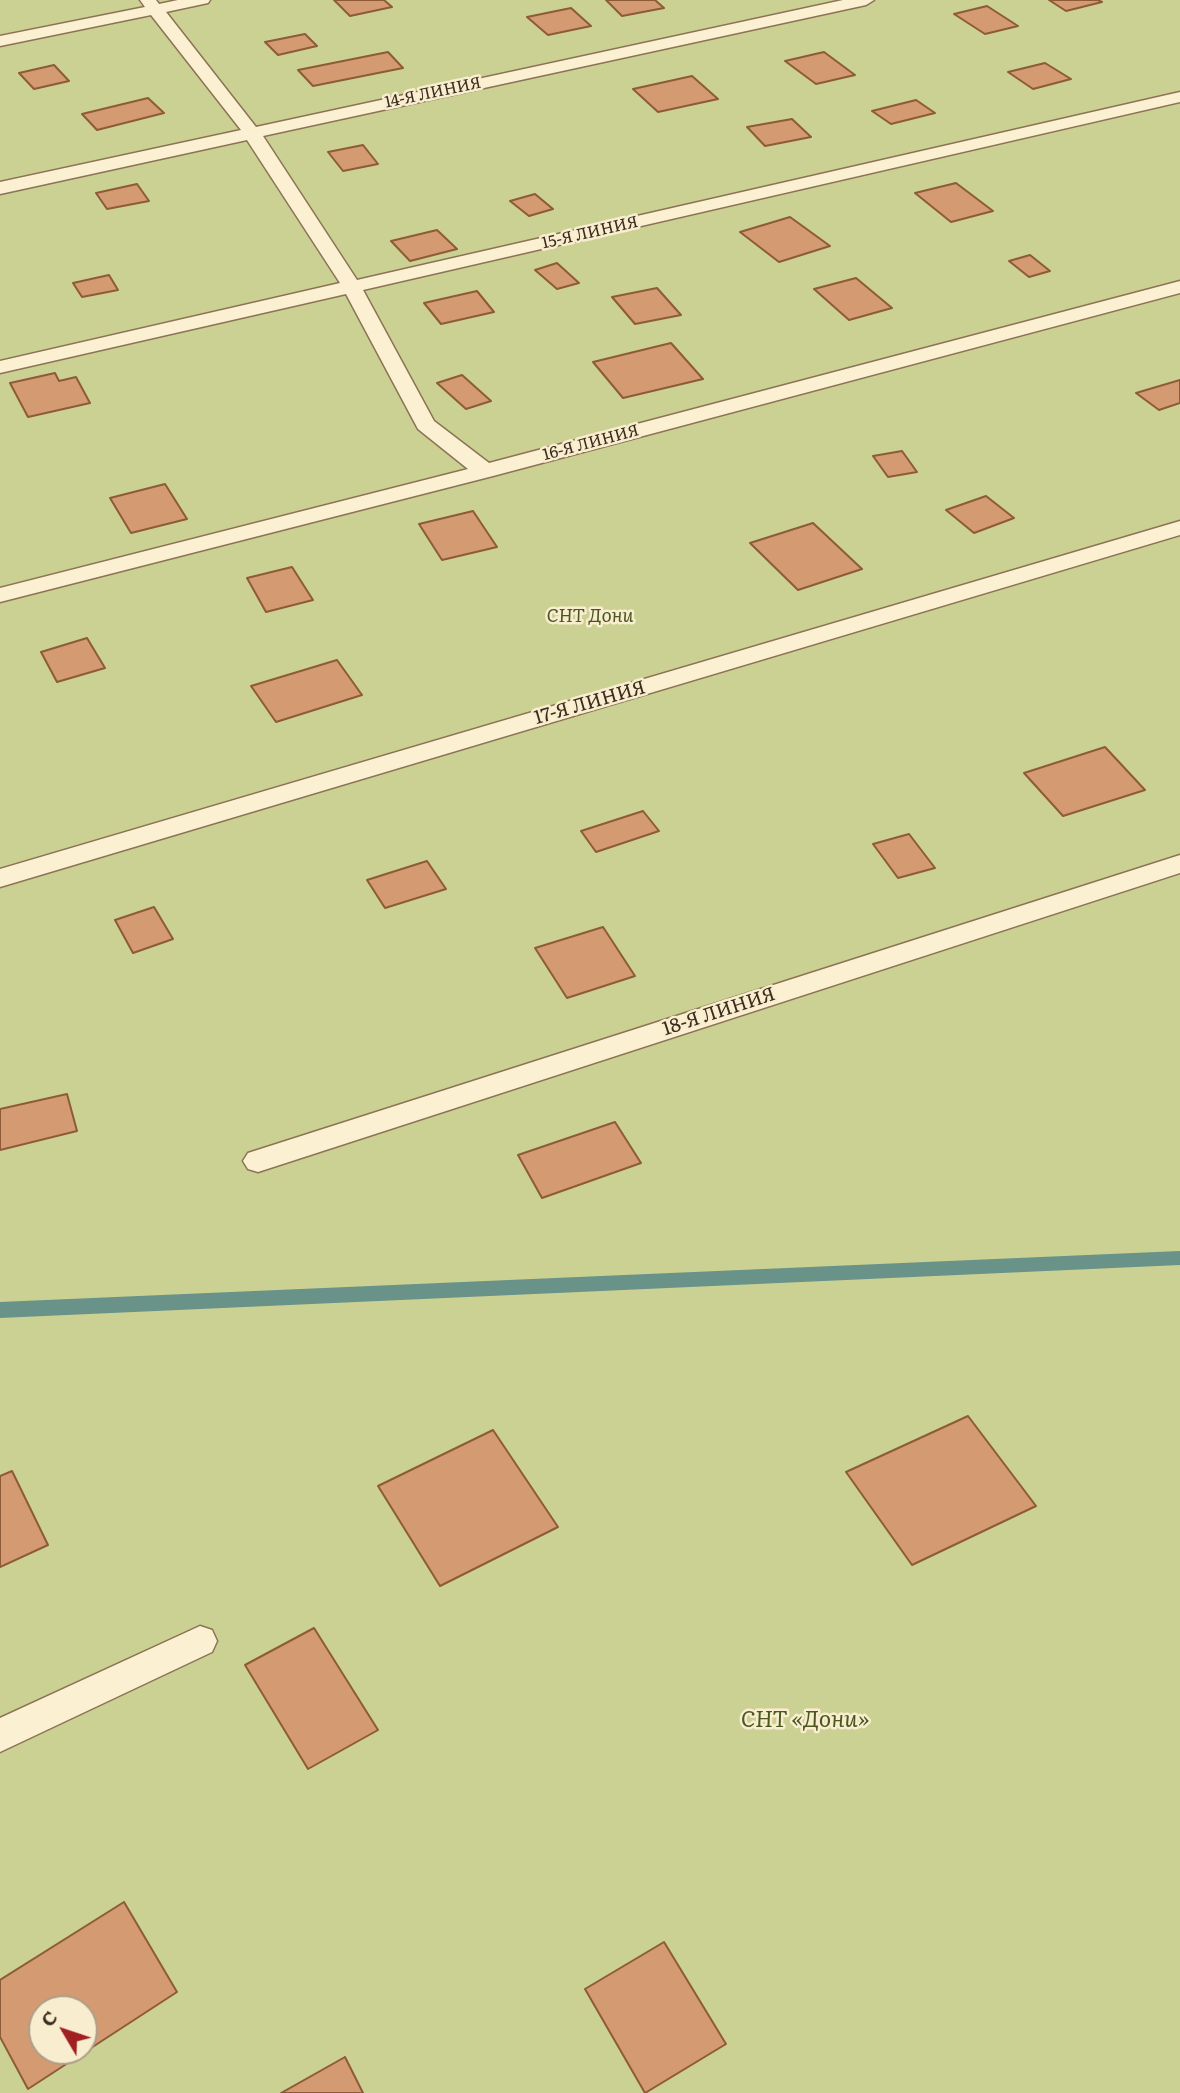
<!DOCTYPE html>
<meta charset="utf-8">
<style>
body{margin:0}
#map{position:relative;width:1180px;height:2093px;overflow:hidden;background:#f2e3bf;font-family:Literata,serif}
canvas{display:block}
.north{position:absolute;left:28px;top:1995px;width:70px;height:70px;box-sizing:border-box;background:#f9edd0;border:2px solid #ad9f88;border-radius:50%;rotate:309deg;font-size:19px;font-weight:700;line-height:28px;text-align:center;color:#3b2b1c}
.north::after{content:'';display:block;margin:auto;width:24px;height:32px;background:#a12021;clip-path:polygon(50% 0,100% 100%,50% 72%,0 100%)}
</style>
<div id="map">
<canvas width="1180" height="2093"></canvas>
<div class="north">С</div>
</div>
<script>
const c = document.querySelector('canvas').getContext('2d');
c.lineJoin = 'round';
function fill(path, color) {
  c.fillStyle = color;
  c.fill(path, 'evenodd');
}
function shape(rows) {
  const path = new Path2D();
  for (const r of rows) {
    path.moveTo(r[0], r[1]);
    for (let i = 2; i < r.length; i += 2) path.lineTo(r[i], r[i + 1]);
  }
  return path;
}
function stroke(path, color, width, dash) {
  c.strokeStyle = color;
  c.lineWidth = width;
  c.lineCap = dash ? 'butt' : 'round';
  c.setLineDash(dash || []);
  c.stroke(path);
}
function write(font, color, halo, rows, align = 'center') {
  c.font = font + ' Literata,serif';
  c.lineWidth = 5;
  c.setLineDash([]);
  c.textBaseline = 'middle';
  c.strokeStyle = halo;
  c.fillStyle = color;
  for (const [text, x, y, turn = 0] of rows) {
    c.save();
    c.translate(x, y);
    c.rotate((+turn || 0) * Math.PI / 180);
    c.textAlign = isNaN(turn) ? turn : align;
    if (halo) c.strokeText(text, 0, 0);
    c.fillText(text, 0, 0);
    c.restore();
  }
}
const green = shape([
 [0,0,1180,0,1180,2093,0,2093],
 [42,2009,84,2009,84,2051,42,2051]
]);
const stream = shape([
 [1180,1251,1180,1265,0,1318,0,1302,1180,1251]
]);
const building = shape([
 [334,0,384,0,392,7,350,16,334,0],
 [606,0,655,0,664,8,622,16,606,0],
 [1049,0,1098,0,1102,2,1066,11,1049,0],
 [987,6,1018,26,985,34,954,14,987,6],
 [571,8,591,26,548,35,527,17,571,8],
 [305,34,317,46,278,55,265,42,305,34],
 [388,52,403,68,313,86,298,70,388,52],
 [824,52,855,75,816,84,785,61,824,52],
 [1045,63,1071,79,1033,89,1008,72,1045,63],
 [54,65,69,81,34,89,19,73,54,65],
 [692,76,718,99,658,112,633,89,692,76],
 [148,98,164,113,97,130,82,114,148,98],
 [916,100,935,113,891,124,872,111,916,100],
 [792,119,811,137,765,146,747,127,792,119],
 [363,145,378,164,343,171,328,152,363,145],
 [956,183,993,211,951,222,915,193,956,183],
 [137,184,149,201,107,209,96,193,137,184],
 [535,194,553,209,529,216,510,201,535,194],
 [790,217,830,246,779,262,740,232,790,217],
 [437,230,457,249,410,261,391,241,437,230],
 [1030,255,1050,271,1029,277,1009,261,1030,255],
 [557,263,579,283,557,289,535,270,557,263],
 [109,275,118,290,82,297,73,283,109,275],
 [856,278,892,308,849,320,814,289,856,278],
 [657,288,681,315,635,324,612,297,657,288],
 [477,291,494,312,441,324,424,303,477,291],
 [671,343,703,379,623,398,593,362,671,343],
 [55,373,59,381,76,377,90,403,28,417,10,383,55,373],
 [462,375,491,401,466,409,437,383,462,375],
 [1180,380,1180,403,1159,410,1136,393,1180,380],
 [902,451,917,472,888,477,873,456,902,451],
 [165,484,187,519,131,533,110,498,165,484],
 [986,496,1014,518,974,533,946,510,986,496],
 [473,511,497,547,442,560,419,524,473,511],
 [813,523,862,569,798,590,750,543,813,523],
 [292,567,313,600,266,612,247,578,292,567],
 [87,638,105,668,57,682,41,652,87,638],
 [337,660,362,695,276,722,251,686,337,660],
 [1105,747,1145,790,1063,816,1024,773,1105,747],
 [643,811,659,831,596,852,581,831,643,811],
 [909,834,935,868,898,878,873,844,909,834],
 [427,861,446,889,385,908,367,880,427,861],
 [154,907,173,939,133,953,115,920,154,907],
 [603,927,635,976,567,998,535,948,603,927],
 [67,1094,77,1131,0,1150,0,1109,67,1094],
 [615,1122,641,1163,542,1198,518,1155,615,1122],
 [968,1416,1036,1506,912,1565,846,1472,968,1416],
 [493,1430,558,1527,440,1586,378,1486,493,1430],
 [12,1471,48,1545,0,1567,0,1476,12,1471],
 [314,1628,378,1730,308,1769,245,1665,314,1628],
 [124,1902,177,1992,28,2089,0,2037,0,1980,124,1902],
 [42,2009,84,2009,84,2051,42,2051,42,2009],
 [664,1942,726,2044,645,2093,585,1989,664,1942],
 [345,2057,363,2093,281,2093,345,2057]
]);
const service = shape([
 [140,0,156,0,159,4,178,0,210,0,208,3,166,12,256,127,843,0,874,0,866,5,263,136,357,280,1180,92,1180,102,363,290,434,421,489,463,1180,281,1180,293,493,476,0,602,0,588,468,469,418,429,346,294,0,373,0,361,340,283,247,140,0,194,0,182,241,130,151,15,0,46,0,36,145,7,140,0],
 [1180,521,1180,535,0,887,0,869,1180,521],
 [1180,855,1180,873,258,1172,248,1169,243,1161,248,1153,1180,855],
 [200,1626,212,1630,217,1641,212,1652,0,1752,0,1718,200,1626]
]);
const farStreetnames = [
 ["14-Я ЛИНИЯ",433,93,-12],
 ["15-Я ЛИНИЯ",590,233,-13],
 ["16-Я ЛИНИЯ",591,443,-15]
];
const parkNames = [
 ["СНТ Дони",590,616]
];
const streetNames = [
 ["17-Я ЛИНИЯ",590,703,-16],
 ["18-Я ЛИНИЯ",719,1012,-18]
];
const nearParknames = [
 ["СНТ «Дони»",805,1720]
];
fill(green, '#cad192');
fill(stream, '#699288');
fill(building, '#d49a72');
stroke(building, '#8e5b39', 2);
stroke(service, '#8d7356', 3);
fill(service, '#fcf0d3');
write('16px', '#3b2b1c', '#f9edd0', farStreetnames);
write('italic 19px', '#4b5920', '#f9edd0', parkNames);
write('19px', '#3b2b1c', '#f9edd0', streetNames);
write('italic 23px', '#4b5920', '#f9edd0', nearParknames);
</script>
